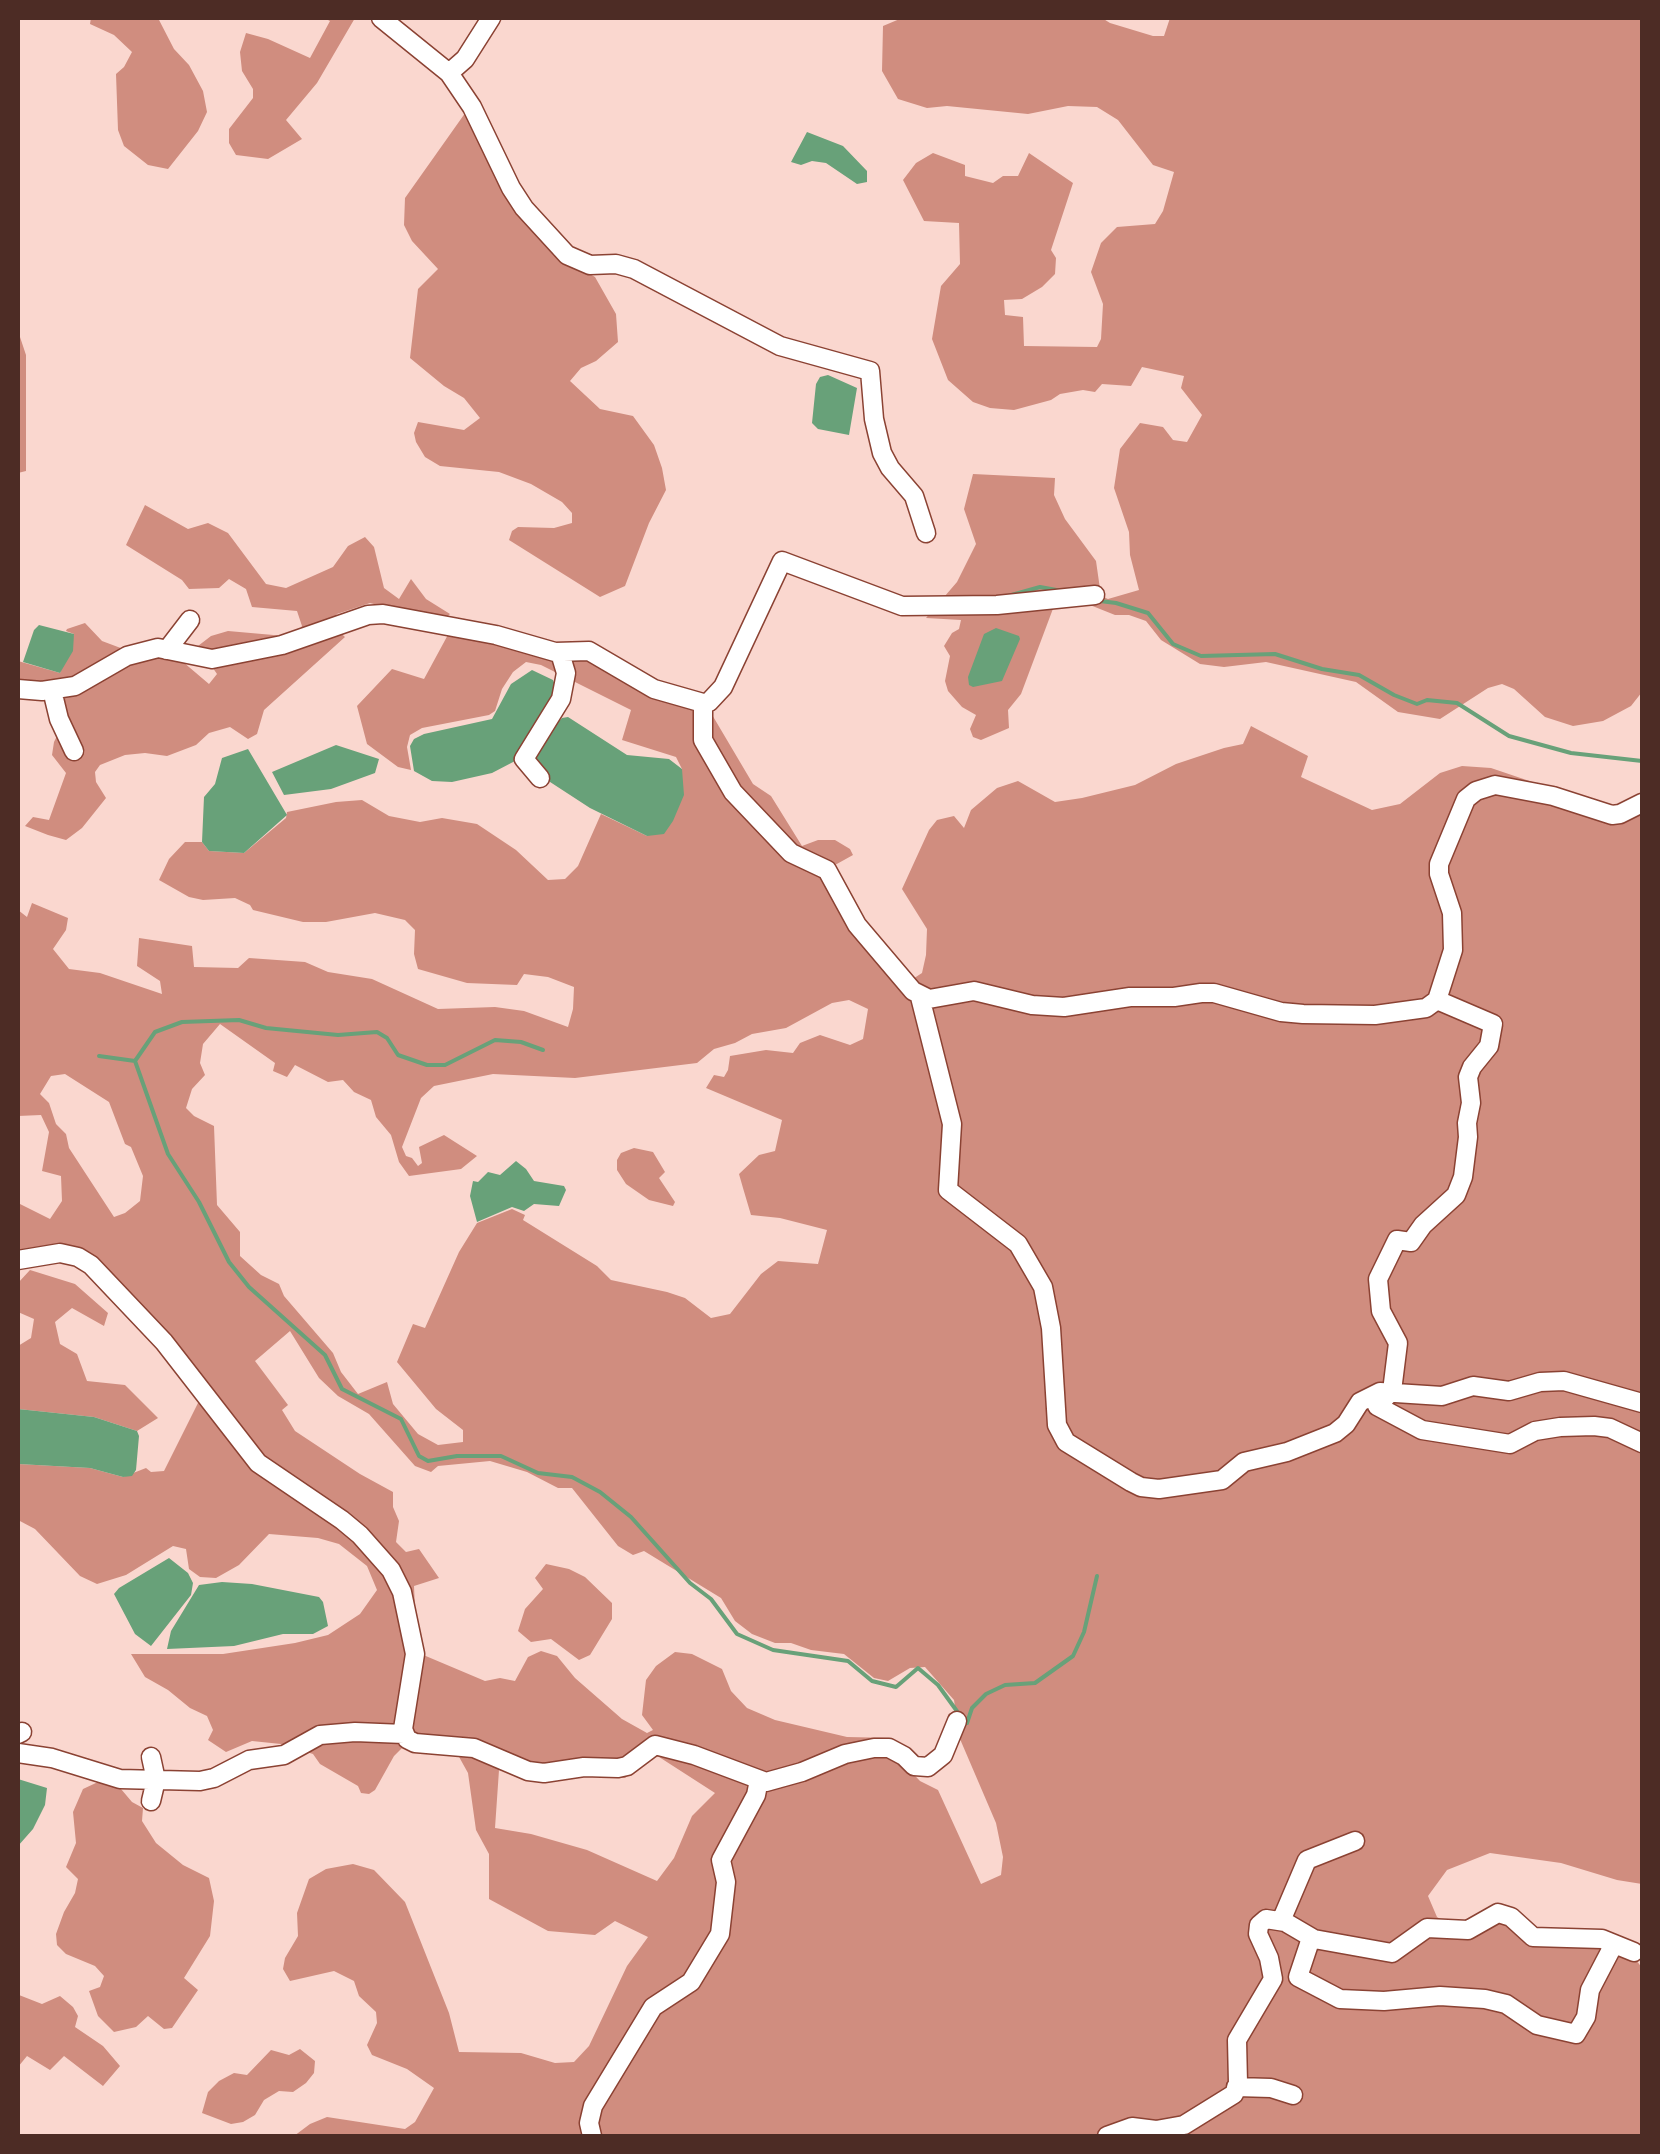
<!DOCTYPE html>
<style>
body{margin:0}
#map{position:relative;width:1660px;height:2154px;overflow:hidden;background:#fad7cf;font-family:Inter,sans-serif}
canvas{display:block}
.frame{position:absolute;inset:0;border:20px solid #4d2c25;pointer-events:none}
</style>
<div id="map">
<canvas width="1660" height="2154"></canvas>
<div class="frame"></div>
</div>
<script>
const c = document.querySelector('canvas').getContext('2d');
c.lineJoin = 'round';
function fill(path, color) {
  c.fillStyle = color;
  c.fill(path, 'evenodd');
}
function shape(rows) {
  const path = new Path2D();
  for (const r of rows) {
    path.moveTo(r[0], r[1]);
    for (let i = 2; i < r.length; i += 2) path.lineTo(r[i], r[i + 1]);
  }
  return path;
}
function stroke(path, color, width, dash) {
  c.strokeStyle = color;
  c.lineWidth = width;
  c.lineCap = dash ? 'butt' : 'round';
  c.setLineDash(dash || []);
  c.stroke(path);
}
const forest = shape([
 [91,18,158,18,174,49,189,65,203,91,207,112,198,131,168,169,148,165,124,146,118,130,116,74,124,67,132,52,114,35,90,24],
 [324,18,355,18,317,83,286,120,302,139,268,159,236,155,229,143,229,129,253,98,253,89,242,71,240,52,246,33,268,39,310,58,330,21],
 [902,18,1102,18,1110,23,1153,36,1164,36,1170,18,1642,18,1642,692,1631,706,1603,721,1573,726,1545,717,1514,689,1502,684,1488,688,1440,719,1398,712,1356,682,1266,662,1224,667,1200,664,1161,640,1146,621,1129,615,1115,615,1080,601,1054,606,1021,694,1008,710,1009,728,981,740,973,737,970,729,976,715,962,707,948,691,945,681,950,656,944,646,952,633,959,629,961,620,926,618,957,582,976,544,964,509,973,474,1055,478,1054,495,1065,519,1096,561,1101,596,1108,599,1139,590,1130,555,1129,532,1114,488,1120,449,1140,423,1163,427,1173,440,1187,442,1202,415,1181,388,1184,376,1142,367,1131,386,1102,384,1095,392,1083,390,1060,394,1051,400,1014,410,990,408,973,402,948,380,932,339,941,286,960,264,959,223,924,221,903,180,916,163,933,153,965,165,965,176,993,183,1003,176,1018,176,1029,153,1073,183,1051,250,1056,258,1055,274,1042,287,1022,299,1004,300,1005,315,1023,317,1024,346,1097,347,1101,339,1103,304,1091,272,1101,243,1117,227,1155,224,1163,211,1174,172,1153,165,1118,120,1097,107,1068,106,1028,114,947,106,927,108,898,99,882,71,883,26],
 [468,109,564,259,595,277,616,314,618,342,596,361,581,368,570,381,600,409,633,416,654,445,662,468,666,490,649,523,625,586,600,597,509,540,512,531,518,527,554,528,572,523,572,513,562,502,531,484,499,472,440,466,425,457,416,442,414,433,418,422,464,430,480,418,464,398,444,386,410,358,418,289,438,269,412,241,404,225,405,198],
 [18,331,26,355,26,471,18,473],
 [145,505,188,529,208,523,228,533,266,584,286,588,333,567,348,546,365,537,374,547,384,588,399,599,411,579,426,599,450,614,442,622,370,603,337,614,331,624,345,637,264,710,257,734,248,739,230,727,209,733,196,745,167,756,145,753,125,755,100,765,95,772,96,782,106,798,82,828,66,840,48,835,25,826,33,817,49,820,66,773,52,755,54,742,64,722,57,698,18,686,18,661,60,673,74,634,66,631,67,629,85,623,102,641,142,656,176,656,209,684,217,674,198,646,211,636,228,631,296,637,302,626,297,611,252,607,246,589,229,579,219,588,189,589,182,580,126,545],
 [450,631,589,656,711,713,753,784,771,796,802,846,818,840,835,840,850,849,853,855,835,865,826,874,902,986,922,973,926,955,927,929,902,889,929,830,937,820,954,816,964,828,971,810,997,788,1018,781,1055,802,1082,798,1135,785,1176,764,1224,748,1243,744,1251,726,1308,756,1301,777,1372,810,1400,804,1440,773,1462,766,1491,768,1553,789,1581,811,1642,811,1642,1884,1617,1880,1561,1863,1490,1853,1447,1870,1428,1896,1437,1917,1461,1931,1499,1915,1526,1935,1572,1939,1634,1957,1642,1968,1642,2136,294,2136,310,2124,327,2117,405,2129,415,2122,434,2088,407,2069,372,2055,367,2045,377,2023,376,2012,359,1996,354,1981,334,1971,290,1981,283,1969,285,1958,298,1936,297,1913,309,1879,326,1869,353,1864,374,1870,405,1902,449,2013,459,2052,521,2053,555,2063,574,2062,589,2046,627,1966,648,1937,615,1921,595,1935,548,1931,489,1899,489,1854,476,1830,468,1773,458,1755,404,1746,394,1756,375,1790,369,1794,361,1793,358,1786,320,1764,313,1754,281,1744,252,1741,226,1752,208,1740,213,1730,207,1716,190,1708,168,1690,145,1677,131,1654,223,1654,295,1643,328,1635,360,1614,377,1590,367,1566,339,1544,318,1538,269,1534,239,1565,216,1578,200,1577,189,1569,186,1549,173,1546,126,1575,97,1584,80,1576,35,1529,18,1520,18,1464,90,1468,123,1477,146,1468,151,1472,164,1471,198,1403,197,1387,102,1270,18,1253,18,1203,50,1219,62,1201,61,1176,42,1171,49,1132,41,1115,18,1116,18,910,27,917,32,903,68,918,66,930,53,949,69,969,100,973,162,994,160,981,137,966,139,938,192,946,194,967,238,968,249,958,305,962,328,972,372,979,438,1009,495,1007,524,1011,568,1027,573,1009,574,987,548,977,524,974,517,985,467,983,418,969,414,954,415,930,405,920,375,913,326,922,303,922,253,910,250,905,235,898,203,900,189,897,159,880,169,859,185,842,202,842,209,851,244,853,286,818,287,812,336,802,362,800,389,816,420,822,442,818,477,824,516,850,548,880,565,879,578,866,601,814,647,836,682,769,676,757,622,740,631,710,541,665,526,662,513,672,502,689,495,711,489,715,422,728,410,735,407,747,411,770,398,767,367,744,357,706,392,669,424,679],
 [849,1000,868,1009,863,1039,850,1045,820,1035,800,1043,793,1053,766,1050,730,1056,728,1070,724,1077,714,1075,706,1088,782,1120,775,1151,759,1155,739,1174,743,1188,751,1215,780,1218,827,1230,818,1264,778,1261,761,1274,730,1314,711,1318,685,1298,667,1292,611,1280,597,1266,523,1220,525,1215,512,1209,477,1223,459,1252,425,1328,413,1324,397,1362,436,1409,463,1430,463,1442,438,1445,418,1434,393,1404,387,1382,358,1394,341,1372,333,1353,284,1296,279,1284,261,1275,240,1256,240,1232,217,1205,214,1126,194,1116,186,1108,192,1089,205,1075,200,1063,203,1044,220,1024,275,1063,273,1071,287,1077,295,1065,328,1082,343,1080,354,1092,371,1100,376,1117,391,1135,399,1162,409,1176,461,1169,477,1156,444,1135,419,1147,422,1163,418,1166,412,1158,406,1156,402,1147,421,1098,434,1086,493,1074,575,1078,697,1063,714,1049,735,1043,752,1034,786,1028,832,1003],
 [65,1074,109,1102,125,1144,131,1147,143,1176,140,1201,125,1213,114,1217,69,1148,66,1134,56,1124,49,1103,40,1094,51,1076],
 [290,1331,319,1378,338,1396,369,1414,415,1466,431,1472,438,1466,490,1461,527,1472,558,1488,572,1488,618,1546,633,1555,644,1551,721,1598,735,1621,752,1634,775,1643,791,1643,811,1650,844,1654,874,1678,888,1681,910,1668,925,1667,954,1700,960,1739,996,1823,1003,1857,1001,1875,981,1884,938,1790,920,1781,896,1756,893,1738,847,1737,775,1720,747,1708,731,1691,722,1669,692,1654,675,1652,656,1666,646,1680,642,1715,653,1730,647,1733,622,1719,575,1678,557,1656,541,1651,528,1657,515,1681,500,1678,485,1681,421,1654,416,1632,414,1586,439,1578,419,1549,406,1552,396,1542,399,1521,393,1507,393,1492,360,1474,295,1431,282,1410,288,1405,255,1361],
 [656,1755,715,1793,692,1816,674,1858,657,1881,587,1850,531,1834,495,1828,499,1770,540,1780,585,1775,625,1778],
 [634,1148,653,1152,665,1172,659,1178,675,1202,673,1206,649,1200,626,1184,617,1170,617,1160,621,1153],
 [30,1270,75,1284,108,1313,104,1326,72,1308,55,1322,60,1344,77,1354,87,1381,125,1385,158,1418,137,1431,94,1417,18,1409,18,1346,31,1338,34,1319,18,1312,18,1283],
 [546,1564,569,1569,585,1577,612,1603,612,1619,590,1655,579,1660,551,1639,531,1642,518,1631,525,1609,543,1589,535,1578],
 [98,1782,121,1789,132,1802,143,1808,142,1821,156,1843,183,1865,209,1878,214,1901,210,1936,184,1978,198,1990,172,2028,164,2029,148,2016,136,2027,114,2032,98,2016,89,1991,100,1987,104,1976,95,1966,66,1954,57,1945,56,1934,64,1912,75,1893,78,1879,66,1867,76,1843,73,1812,83,1789],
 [19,1995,42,2004,60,1996,73,2007,78,2016,75,2027,103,2046,120,2066,103,2086,64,2056,50,2070,27,2056,18,2067],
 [300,2049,315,2061,314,2073,306,2083,293,2092,279,2091,264,2100,255,2115,243,2122,231,2124,202,2113,208,2092,219,2081,234,2073,247,2075,271,2050,289,2055]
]);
const water = shape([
 [807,132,843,146,867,171,867,182,857,184,826,163,812,161,801,165,791,162],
 [828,375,857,388,849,435,818,429,812,423,816,384,820,377],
 [39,625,74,634,73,651,60,673,23,662,34,630],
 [996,628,1019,636,1020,639,1002,681,973,687,969,685,968,677,984,634],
 [532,670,553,680,557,690,515,761,492,773,452,782,432,781,414,771,410,746,414,739,424,734,492,719,511,684],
 [568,717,627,755,669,759,682,769,684,795,673,821,664,834,647,836,590,808,547,780,534,760,552,728,562,718],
 [336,745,379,759,375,773,331,789,284,795,272,772],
 [248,749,287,815,244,853,209,851,202,842,204,797,215,784,222,758],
 [516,1161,526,1169,534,1181,564,1186,566,1190,559,1206,534,1204,524,1211,512,1207,477,1222,470,1196,473,1181,478,1182,488,1172,500,1175],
 [18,1409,94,1417,137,1431,139,1436,136,1470,132,1476,123,1477,90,1468,18,1464],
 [169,1558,188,1573,193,1583,191,1595,151,1646,135,1634,114,1594,119,1588],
 [222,1582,252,1584,319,1597,323,1602,328,1626,313,1634,283,1634,234,1646,167,1649,171,1631,199,1585],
 [18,1779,47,1788,45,1805,33,1829,18,1846]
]);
const stream = shape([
 [1008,596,1040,587,1062,591],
 [1100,601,1116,603,1148,613,1173,644,1201,656,1275,654,1322,669,1359,675,1394,695,1417,704,1427,700,1457,703,1509,736,1571,753,1642,761],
 [99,1056,135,1061,155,1032,182,1022,239,1020,266,1028,338,1035,377,1032,387,1038,398,1055,427,1065,445,1065,495,1040,521,1042,543,1050],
 [135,1061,168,1154,199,1202,229,1262,249,1287,325,1355,342,1389,401,1419,419,1456,428,1461,457,1456,501,1456,538,1473,572,1477,600,1492,631,1517,690,1583,711,1599,737,1634,773,1650,848,1661,872,1681,896,1687,918,1668,938,1685,959,1714],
 [965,1721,967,1723,972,1708,986,1694,1005,1685,1035,1683,1073,1656,1084,1632,1097,1576]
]);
const minor = shape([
 [381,18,449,73,472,107,511,188,524,208,567,255,590,265,616,264,634,269,780,346,870,371,874,419,882,453,890,468,914,496,926,533],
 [449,73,465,59,491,18],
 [167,650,190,620],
 [18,689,42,691,75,686,127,656,158,648,212,659,282,645,368,615,383,614,496,635,555,652,589,651,654,689,703,703,703,740,733,792,791,853,827,870,857,925,913,991,929,999,974,991,1032,1005,1064,1007,1130,997,1174,997,1201,993,1214,993,1281,1012,1303,1014,1375,1015,1426,1008,1437,1000,1453,950,1452,913,1439,874,1439,864,1466,799,1476,791,1495,785,1553,796,1612,815,1620,814,1642,803],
 [52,690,59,719,74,751],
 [703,703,709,702,723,687,782,561,902,606,997,605,1095,595],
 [540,778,524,759,561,699,566,673,560,653],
 [920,997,952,1124,948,1190,1018,1244,1043,1287,1051,1328,1057,1425,1066,1442,1131,1482,1141,1487,1159,1489,1222,1480,1244,1462,1287,1452,1335,1433,1346,1424,1360,1402,1380,1392,1442,1396,1473,1386,1509,1391,1540,1382,1564,1381,1642,1403],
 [1437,1000,1493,1024,1489,1046,1472,1067,1468,1077,1471,1103,1467,1123,1468,1137,1463,1177,1456,1195,1423,1225,1411,1242,1397,1240,1378,1279,1381,1311,1398,1343,1392,1391,1377,1406,1422,1430,1510,1444,1535,1431,1560,1427,1594,1426,1610,1428,1642,1443],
 [18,1260,60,1253,78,1257,91,1265,164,1342,258,1463,342,1520,360,1535,391,1570,402,1592,415,1654,403,1729,407,1739,415,1743,474,1748,528,1771,544,1773,584,1767,618,1768,627,1766,655,1745,694,1755,766,1782,802,1772,845,1754,874,1748,889,1748,904,1756,914,1766,928,1767,943,1755,957,1721],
 [18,1734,22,1732],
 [18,1753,52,1758,120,1779,200,1781,214,1778,249,1760,284,1755,320,1735,355,1732,404,1734],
 [151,1801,156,1780,151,1757],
 [1281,1921,1307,1860,1355,1841],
 [1311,1938,1298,1977,1340,1999,1384,2001,1440,1996,1485,1999,1506,2004,1537,2025,1576,2034,1586,2017,1590,1990,1614,1944],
 [1236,2087,1271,2088,1293,2095],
 [592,2136,589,2123,593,2106,653,2007,691,1982,720,1934,726,1882,721,1860,756,1795,759,1780],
 [1107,2136,1132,2127,1156,2130,1184,2125,1234,2094,1238,2083,1237,2040,1273,1979,1269,1958,1258,1934,1259,1925,1266,1919,1285,1922,1314,1939,1392,1953,1427,1928,1468,1930,1498,1913,1511,1917,1533,1937,1602,1939,1634,1952]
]);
fill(forest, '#d08d7f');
fill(water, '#68a179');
stroke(stream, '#68a179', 4);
stroke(minor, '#8b4233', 21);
stroke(minor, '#fff', 18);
</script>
